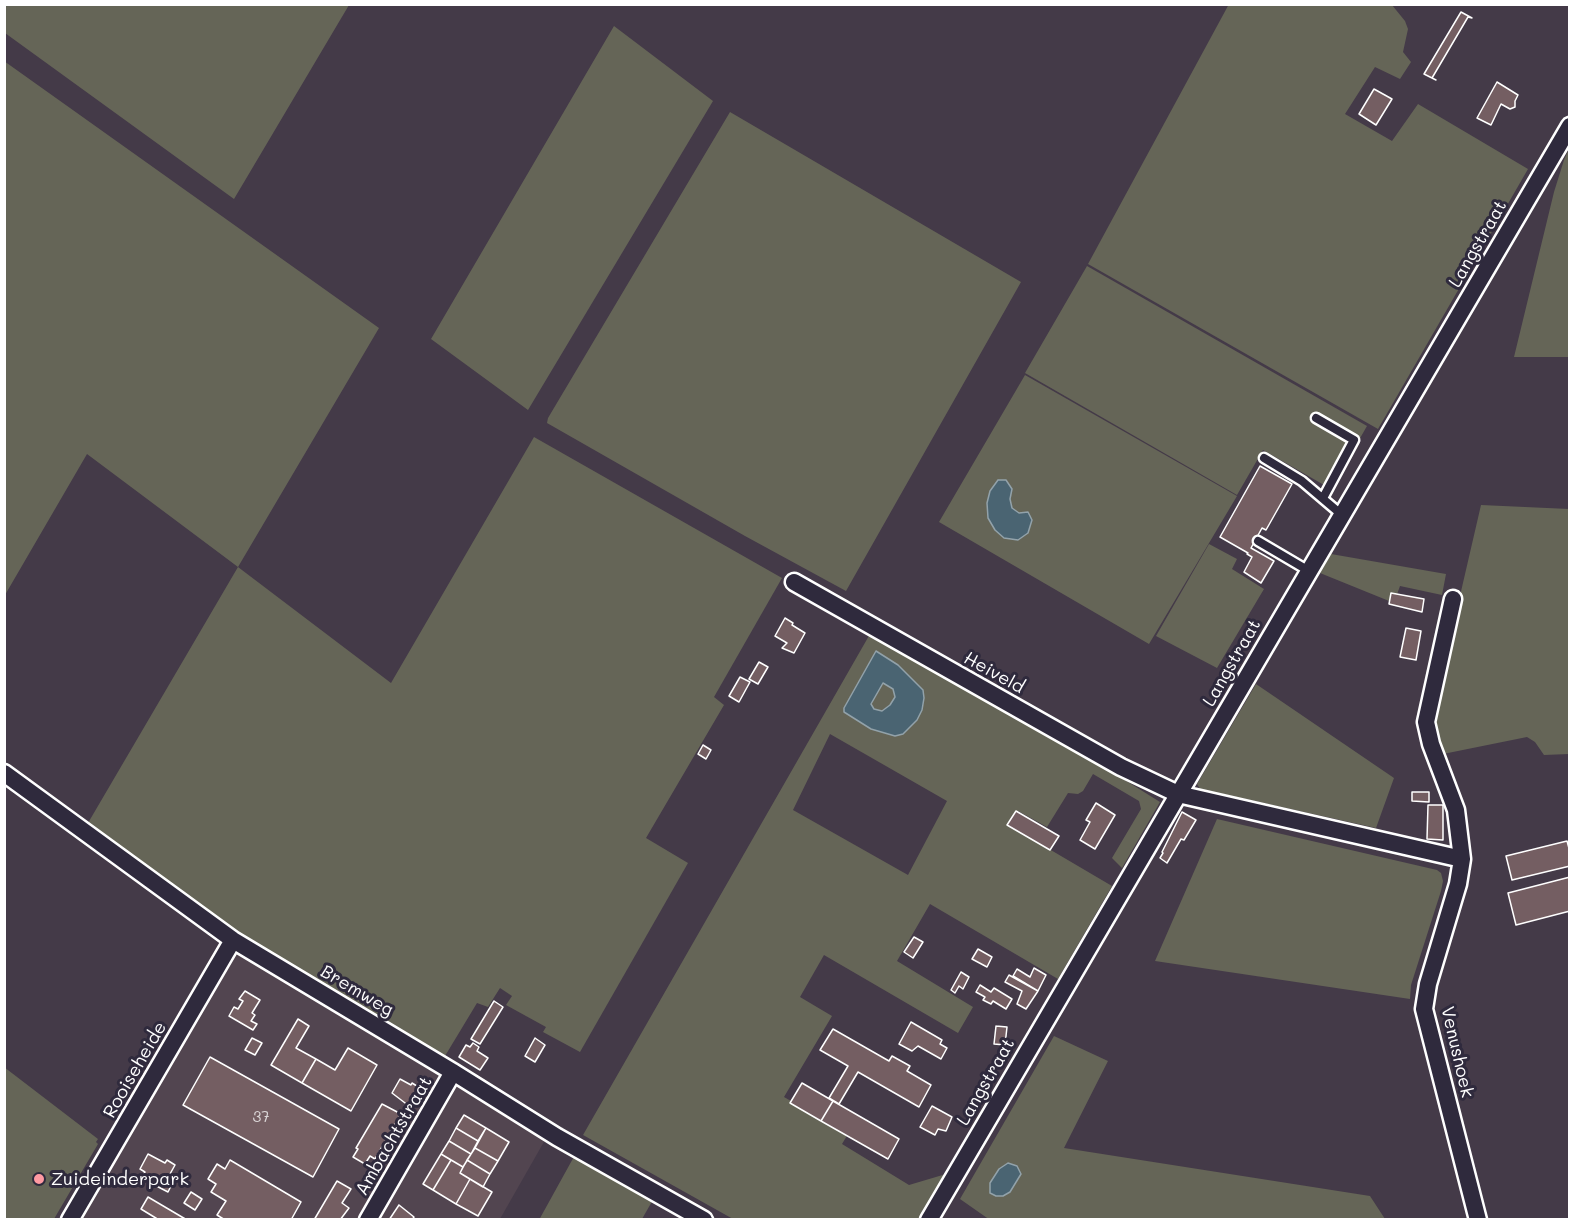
<!DOCTYPE html>
<style>
body{margin:0}
#map{position:relative;width:1574px;height:1224px;overflow:hidden;background:#443a48;font-family:Mali,sans-serif}
canvas{display:block}
.frame{position:absolute;inset:0;border:6px solid #fff;pointer-events:none}
</style>
<div id="map">
<canvas width="1574" height="1224"></canvas>
<div class="frame"></div>
</div>
<script>
const c = document.querySelector('canvas').getContext('2d');
c.lineJoin = 'round';
function fill(path, color) {
  c.fillStyle = color;
  c.fill(path, 'evenodd');
}
function shape(rows) {
  const path = new Path2D();
  for (const r of rows) {
    path.moveTo(r[0], r[1]);
    for (let i = 2; i < r.length; i += 2) path.lineTo(r[i], r[i + 1]);
  }
  return path;
}
function stroke(path, color, width, dash) {
  c.strokeStyle = color;
  c.lineWidth = width;
  c.lineCap = dash ? 'butt' : 'round';
  c.setLineDash(dash || []);
  c.stroke(path);
}
function write(font, color, halo, rows, align = 'center') {
  c.font = font + ' Mali,sans-serif';
  c.lineWidth = 6;
  c.setLineDash([]);
  c.textBaseline = 'middle';
  c.strokeStyle = halo;
  c.fillStyle = color;
  for (const [text, x, y, turn = 0] of rows) {
    c.save();
    c.translate(x, y);
    c.rotate((+turn || 0) * Math.PI / 180);
    c.textAlign = isNaN(turn) ? turn : align;
    if (halo) c.strokeText(text, 0, 0);
    c.fillText(text, 0, 0);
    c.restore();
  }
}
const built = shape([
 [230,949,549,1133,500,1219,71,1220]
]);
const green = shape([
 [5,4,349,4,349,5,234,199,5,33],
 [1229,4,1392,5,1405,21,1408,29,1403,52,1411,62,1400,79,1375,67,1345,114,1392,141,1418,104,1528,169,1378,429,1088,264],
 [614,26,713,101,528,410,431,339],
 [4,61,379,328,238,567,391,683,534,437,782,578,714,697,724,705,646,838,688,863,580,1052,543,1032,546,1027,506,1005,512,996,500,988,488,1007,477,1003,445,1056,247,939,88,823,238,567,87,454,5,595],
 [730,112,1021,282,846,591,745,536,547,423,548,418],
 [1569,149,1569,357,1514,357,1554,192,1564,160],
 [1087,266,1367,426,1331,489,1263,450,1237,495,1025,373],
 [1025,375,1237,496,1149,644,939,522],
 [1481,505,1569,509,1569,754,1544,755,1535,742,1527,737,1443,754,1438,738,1435,713,1453,626],
 [1209,544,1237,559,1232,569,1264,589,1217,668,1156,636],
 [1331,554,1446,574,1442,595,1400,586,1394,603,1320,573],
 [870,634,1088,757,1160,802,1122,868,1112,858,1141,809,1139,801,1093,774,1083,791,1078,794,1068,793,1047,827,1018,811,1010,826,1112,886,1058,979,930,904,897,961,973,1007,958,1033,824,955,800,997,832,1016,784,1097,848,1134,842,1144,909,1185,946,1174,919,1219,733,1219,583,1135],
 [876,651,898,665,923,690,871,729,844,712,844,708],
 [830,734,947,801,908,875,793,810],
 [883,683,894,689,895,697,890,705,882,711,874,709,871,704,880,685],
 [1256,684,1394,778,1376,828,1200,789,1197,784],
 [1217,819,1437,870,1441,873,1443,881,1441,891,1411,985,1410,999,1155,961],
 [1054,1036,1108,1061,1064,1148,1370,1196,1385,1219,990,1220,960,1199],
 [4,1067,98,1139,96,1142,98,1144,54,1219,5,1219],
 [576,1153,654,1198,642,1219,539,1220]
]);
const water = shape([
 [998,480,1006,480,1012,489,1010,499,1012,508,1019,513,1028,512,1032,520,1028,533,1018,540,1004,538,995,530,988,518,987,503,990,491,998,480],
 [876,651,898,665,923,690,924,698,922,710,917,720,903,734,895,736,871,729,844,712,844,708,876,651],
 [883,683,893,689,895,697,890,705,882,711,874,709,871,704,883,683],
 [1008,1163,1017,1166,1021,1174,1010,1192,1003,1196,996,1196,990,1193,990,1183,999,1169,1008,1163]
]);
const building = shape([
 [1461,12,1472,18,1468,17,1432,78,1436,80,1424,74,1461,12],
 [1497,82,1518,95,1515,101,1515,107,1510,109,1501,104,1491,125,1477,118,1497,82],
 [1374,89,1392,99,1376,125,1359,114,1374,89],
 [1260,466,1292,484,1266,530,1262,528,1251,548,1274,561,1261,583,1244,572,1252,557,1247,554,1248,553,1220,537,1260,466],
 [1391,593,1424,599,1422,612,1389,604,1391,593],
 [785,618,793,623,792,625,805,633,794,653,782,648,787,643,775,636,785,618],
 [1406,628,1421,631,1416,660,1400,657,1406,628],
 [759,662,768,667,758,684,749,679,759,662],
 [740,677,750,682,739,702,729,696,740,677],
 [703,745,711,750,706,759,698,754,703,745],
 [1412,792,1429,792,1429,802,1412,801,1412,792],
 [1096,803,1115,815,1095,849,1080,840,1090,822,1086,820,1096,803],
 [1428,805,1443,805,1443,840,1427,839,1428,805],
 [1016,811,1059,836,1050,850,1007,825,1016,811],
 [1182,812,1196,820,1184,840,1181,839,1167,863,1160,858,1163,853,1162,852,1182,812],
 [1567,841,1570,852,1570,866,1512,880,1506,856,1567,841],
 [1570,877,1570,911,1516,925,1508,893,1570,877],
 [914,937,923,942,913,958,904,952,914,937],
 [978,949,992,957,987,967,972,959,978,949],
 [1034,968,1046,975,1038,991,1013,976,1017,969,1030,977,1034,968],
 [961,972,969,977,963,989,959,986,955,993,951,990,961,972],
 [1009,975,1038,991,1026,1009,1017,1004,1022,991,1005,982,1009,975],
 [980,985,991,992,994,988,1012,999,1006,1009,993,1001,991,1004,983,1000,985,997,976,992,980,985],
 [245,991,260,1000,252,1013,255,1015,251,1021,257,1024,253,1030,229,1016,234,1007,238,1009,243,1001,239,999,245,991],
 [494,1001,503,1007,480,1044,471,1039,494,1001],
 [298,1019,309,1026,296,1048,316,1059,302,1083,271,1065,298,1019],
 [911,1022,942,1040,940,1044,947,1048,941,1059,918,1046,912,1051,899,1044,911,1022],
 [996,1026,1007,1027,1005,1045,994,1044,996,1026],
 [833,1029,889,1061,892,1056,910,1066,907,1071,931,1085,919,1107,858,1072,839,1104,829,1098,848,1066,820,1050,833,1029],
 [252,1038,262,1043,255,1055,245,1050,252,1038],
 [535,1038,545,1045,535,1062,525,1056,535,1038],
 [473,1043,479,1047,477,1051,488,1058,480,1070,459,1057,466,1045,470,1047,473,1043],
 [348,1048,377,1065,351,1111,302,1083,316,1059,335,1070,348,1048],
 [210,1057,339,1129,313,1177,183,1105,210,1057],
 [400,1079,411,1085,412,1083,420,1088,409,1106,392,1093,400,1079],
 [802,1083,833,1101,821,1121,790,1103,802,1083],
 [833,1101,899,1139,888,1159,821,1121,833,1101],
 [382,1104,401,1114,375,1159,370,1156,365,1164,353,1157,358,1149,356,1148,382,1104],
 [932,1106,952,1117,946,1131,938,1129,935,1135,920,1127,932,1106],
 [464,1115,486,1128,478,1141,456,1128,464,1115],
 [456,1128,478,1141,471,1154,449,1141,456,1128],
 [486,1128,509,1142,498,1161,475,1148,486,1128],
 [449,1141,471,1154,463,1167,441,1154,449,1141],
 [475,1148,498,1161,490,1174,467,1160,475,1148],
 [148,1154,165,1163,167,1160,175,1165,165,1183,171,1186,168,1192,141,1178,145,1172,140,1169,148,1154],
 [441,1154,451,1160,433,1190,423,1184,441,1154],
 [230,1160,301,1202,291,1220,225,1220,217,1215,226,1201,211,1192,216,1184,208,1179,217,1164,225,1169,230,1160],
 [451,1160,463,1167,460,1173,470,1179,456,1204,433,1190,451,1160],
 [467,1160,490,1174,483,1187,460,1173,467,1160],
 [470,1179,492,1192,478,1216,456,1204,470,1179],
 [337,1181,351,1189,342,1203,349,1208,340,1220,314,1220,337,1181],
 [191,1192,202,1199,195,1210,184,1203,191,1192],
 [148,1197,187,1220,159,1220,141,1209,148,1197],
 [399,1205,414,1217,412,1220,389,1220,399,1205]
]);
const lane = shape([
 [1316,418,1354,440,1323,498],
 [1264,458,1302,481,1342,515],
 [1258,541,1309,571]
]);
const street = shape([
 [794,582,1121,767,1178,794,1462,859],
 [1453,599,1426,722,1431,744,1456,810,1462,859,1458,884,1428,984,1424,1009,1478,1220],
 [4,773,233,940,453,1072,557,1137,704,1220],
 [70,1220,233,940],
 [368,1220,453,1072],
 [929,1220,1570,126]
]);
const markers = [
 [39,1179,6,"#ff9aa2"]
];
const numberNames = [
 ["37",261,1117]
];
const streetNames = [
 ["Langstraat",1478,244,-60],
 ["Langstraat",1232,663,-60],
 ["Heiveld",994,673,29],
 ["Bremweg",357,991,31],
 ["Venushoek",1457,1052,77],
 ["Rooiseheide",135,1070,-60],
 ["Langstraat",986,1082,-60],
 ["Ambachtstraat",394,1136,-60]
];
const poiNames = [
 ["Zuideinderpark",51,1179]
];
fill(built, '#524550');
fill(green, '#656557');
fill(water, '#4a6472');
stroke(water, '#92a2aa', 1.5);
fill(building, '#745e62');
stroke(building, '#fff', 1.5);
stroke(lane, '#fff', 13);
stroke(street, '#fff', 21);
stroke(lane, '#2f2a3d', 8);
stroke(street, '#2f2a3d', 16);
for (const [x, y, r, color] of markers) {
  const dot = new Path2D();
  dot.arc(x, y, r, 0, 2 * Math.PI);
  c.fillStyle = color;
  c.fill(dot);
  stroke(dot, '#2f2a3d', 2);
}
write('15px', '#dcd7d8', null, numberNames);
write('18px', '#fff', '#2f2a3d', streetNames);
write('18px', '#fff', '#2f2a3d', poiNames, 'left');
</script>
